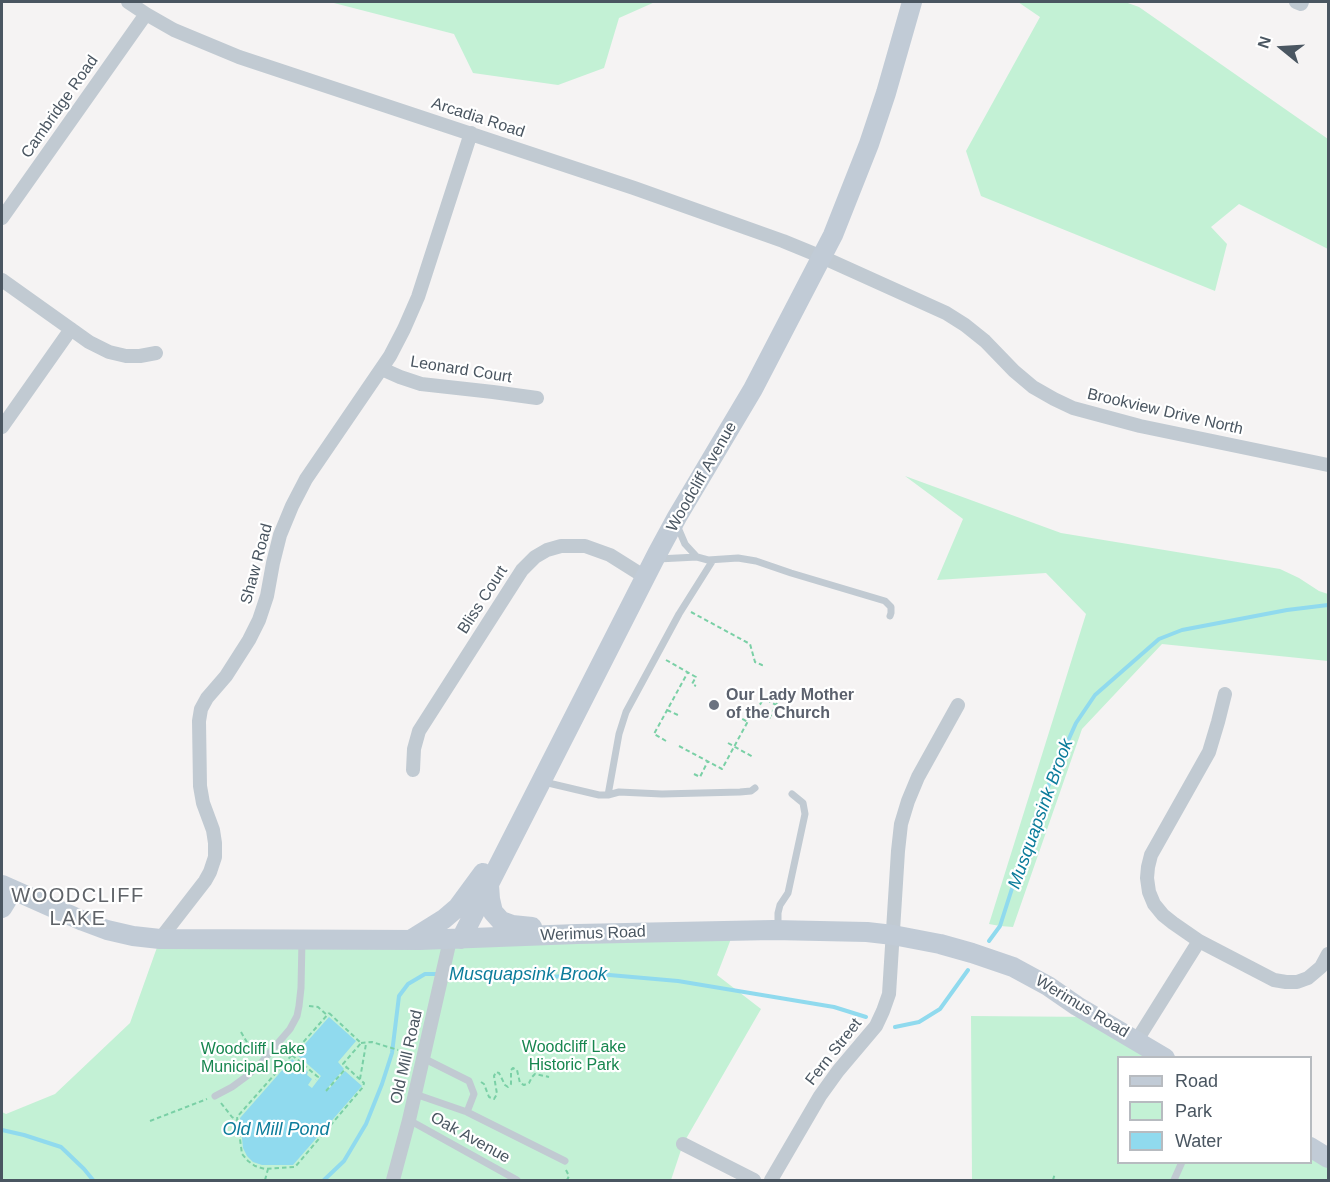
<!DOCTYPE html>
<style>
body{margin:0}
#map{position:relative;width:1330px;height:1182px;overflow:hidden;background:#f5f3f3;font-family:Helvetica,sans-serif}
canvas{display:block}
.frame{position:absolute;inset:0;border:3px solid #4a5661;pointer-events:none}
.legend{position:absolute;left:1117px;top:1056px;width:195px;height:108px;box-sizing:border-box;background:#fff;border:2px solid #b7bbc0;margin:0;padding:8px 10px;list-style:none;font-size:18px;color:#4a5661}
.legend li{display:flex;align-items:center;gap:12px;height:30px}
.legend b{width:30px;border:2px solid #b7bbc0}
.north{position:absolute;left:1252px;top:18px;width:60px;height:60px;-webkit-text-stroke:4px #fff;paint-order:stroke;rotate:288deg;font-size:16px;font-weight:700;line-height:24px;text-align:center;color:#4a5661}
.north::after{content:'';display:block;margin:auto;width:21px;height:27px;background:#4a5661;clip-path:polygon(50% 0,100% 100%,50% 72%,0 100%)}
</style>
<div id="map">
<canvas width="1330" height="1182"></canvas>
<div class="frame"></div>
<ul class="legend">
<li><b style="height:8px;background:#c1cbd6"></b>Road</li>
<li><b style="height:16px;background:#c3f1d5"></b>Park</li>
<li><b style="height:16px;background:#90daee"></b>Water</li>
</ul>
<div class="north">N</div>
</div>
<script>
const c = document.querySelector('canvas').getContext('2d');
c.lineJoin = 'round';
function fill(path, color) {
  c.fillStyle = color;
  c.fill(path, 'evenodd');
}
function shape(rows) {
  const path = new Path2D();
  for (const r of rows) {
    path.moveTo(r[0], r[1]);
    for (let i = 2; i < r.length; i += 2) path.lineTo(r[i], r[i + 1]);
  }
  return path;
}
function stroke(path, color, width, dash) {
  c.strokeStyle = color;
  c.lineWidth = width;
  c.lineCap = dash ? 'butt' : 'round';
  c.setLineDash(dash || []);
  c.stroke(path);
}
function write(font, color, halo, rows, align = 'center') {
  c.font = font + ' Helvetica,sans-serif';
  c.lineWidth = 4.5;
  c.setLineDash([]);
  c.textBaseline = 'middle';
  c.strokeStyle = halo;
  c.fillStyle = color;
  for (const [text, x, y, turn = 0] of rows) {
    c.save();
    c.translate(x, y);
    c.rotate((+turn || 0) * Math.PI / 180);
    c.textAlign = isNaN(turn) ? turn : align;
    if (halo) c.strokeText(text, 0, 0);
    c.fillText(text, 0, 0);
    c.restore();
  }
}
const green = shape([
 [330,2,655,2,619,18,604,68,558,85,473,73,454,34],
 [1018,2,1125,2,1139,7,1328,139,1328,249,1239,204,1211,227,1227,244,1215,291,981,196,966,151,1040,17],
 [905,476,1061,533,1280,569,1299,578,1319,591,1328,594,1328,661,1162,644,1082,729,1013,927,1000,926,989,924,1086,614,1046,573,937,580,963,519],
 [734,931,717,975,761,1009,683,1144,671,1180,2,1180,2,1112,6,1114,55,1094,130,1023,160,939],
 [971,1016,1097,1017,1165,1057,1118,1058,1118,1162,1310,1162,1311,1147,1328,1158,1328,1180,972,1180]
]);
const water = shape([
 [329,1017,356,1041,338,1062,344,1069,325,1091,328,1090,345,1071,362,1086,293,1165,262,1165,253,1162,247,1156,243,1148,240,1118,292,1059,308,1072,307,1075,312,1079,308,1085,312,1088,321,1076,296,1054]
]);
const stream = shape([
 [989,941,1000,926,1031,829,1054,772,1076,723,1095,695,1159,639,1182,630,1287,610,1328,605],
 [445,974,533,978,598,974,678,981,834,1007,866,1017],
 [895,1027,919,1022,940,1009,968,970],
 [2,1130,24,1135,61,1147,84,1169,93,1180],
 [324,1180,344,1161,366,1124,382,1084,392,1053,399,996,408,984,425,974,438,974]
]);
const path = shape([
 [691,612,750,644,755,662,762,665,761,668],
 [666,660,696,677,692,684,696,686],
 [760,696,776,705],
 [750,708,769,719,777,703],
 [667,710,680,716],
 [756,711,764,698],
 [729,712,748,722],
 [666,741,654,734,688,672],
 [728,743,753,757],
 [679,746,722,769,754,710],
 [694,774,700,777,708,761],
 [309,1006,318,1007,327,1015],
 [329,1013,361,1043,343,1064,364,1083,363,1087,295,1167,265,1169,255,1166,248,1161,242,1154,237,1117,329,1013],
 [241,1032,255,1056],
 [361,1043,372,1042,398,1050],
 [292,1055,318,1077,316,1080],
 [360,1079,366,1044],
 [481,1082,484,1084,489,1097,494,1099,497,1094,494,1076,496,1072,499,1073,505,1085,508,1087,511,1084,511,1070,513,1068,517,1070,520,1083,524,1085,529,1083,532,1077,535,1074,549,1077],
 [326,1091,347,1067],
 [221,1103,232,1117,237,1120],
 [150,1121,207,1099],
 [566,1170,569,1176,567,1180],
 [265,1180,268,1169],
 [1053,1180,1055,1173]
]);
const service = shape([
 [678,524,679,530,685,544,697,557],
 [658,559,697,557,708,560,738,558,756,561,791,573,885,601,891,607,891,613,890,616],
 [544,782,599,795,608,795,619,792,662,794,740,792,751,791,755,788],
 [608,795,619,734,626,712,679,614,713,560],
 [778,928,778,913,780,905,788,893,805,814,803,803,792,794],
 [423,1058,469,1081,474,1094,467,1112],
 [415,1094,467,1112,565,1161],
 [215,1096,232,1087,247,1076,261,1063,290,1029,297,1016,299,1006,301,988,302,940],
 [409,1120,517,1180],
 [1174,1180,1182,1162]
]);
const minor = shape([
 [128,2,146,14,174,30,239,57,634,188,783,241,822,257,946,313,965,325,985,341,1014,371,1033,387,1054,399,1073,408,1140,426,1328,465],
 [1296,2,1301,4,1302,2],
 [2,218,146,14],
 [2,280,89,342,109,352,126,356,140,356,156,353],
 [382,369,400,377,421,384,493,392,537,398],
 [2,427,71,329],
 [1225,694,1218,722,1209,752,1151,855,1148,867,1147,878,1149,892,1154,904,1163,915,1173,923,1199,941,1274,980,1286,982,1297,982,1308,978,1321,967,1328,954],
 [413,770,414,749,419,731,513,584,522,570,535,557,547,550,561,546,585,546,610,555,645,577],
 [160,939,205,881,210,872,215,857,215,843,213,830,203,803,200,786,199,721,201,709,207,698,226,676,249,640,259,620,267,596,273,563,280,535,292,506,306,479,390,356,404,329,418,297,471,133],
 [1137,1040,1199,941],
 [683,1144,754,1180],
 [393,1180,409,1120,450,940],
 [771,1180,820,1096,838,1071,876,1026,883,1011,889,994,898,851,901,824,908,801,918,777,958,705]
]);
const secondary = shape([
 [2,885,83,921,107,930,133,936,160,939,420,940,577,934,773,930,867,932,893,935,940,944,972,953,1013,967,1048,986,1077,1006,1165,1058],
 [489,885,490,899,493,912,501,921,512,925,532,927],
 [2,908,13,890],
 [412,939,444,919,458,907,483,873],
 [461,939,657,554,677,517,753,389,833,235,869,144,886,93,912,2],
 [1310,1147,1328,1158]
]);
const markers = [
 [714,705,6,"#6b7280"]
];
const streetNames = [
 ["Cambridge Road",60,107,-55],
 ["Arcadia Road",478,118,18],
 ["Leonard Court",461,370,9],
 ["Brookview Drive North",1165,412,13],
 ["Woodcliff Avenue",702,477,-60],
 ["Shaw Road",257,564,-75],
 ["Bliss Court",483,600,-57],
 ["Werimus Road",593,934,-2],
 ["Werimus Road",1082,1007,31],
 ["Fern Street",834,1052,-52],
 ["Old Mill Road",407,1057,-77],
 ["Oak Avenue",470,1138,29]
];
const worshipNames = [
 ["Our Lady Mother",726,696],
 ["of the Church",726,714]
];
const parkNames = [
 ["Woodcliff Lake",574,1048],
 ["Historic Park",574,1066],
 ["Woodcliff Lake",253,1050],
 ["Municipal Pool",253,1068]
];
const waterNames = [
 ["Musquapsink Brook",1041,814,-70],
 ["Musquapsink Brook",528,975],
 ["Old Mill Pond",276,1130]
];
const quarterNames = [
 ["WOODCLIFF",78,896],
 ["LAKE",78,919]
];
fill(green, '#c3f1d5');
fill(water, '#90daee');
stroke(stream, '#90daee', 4);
stroke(path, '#7ad0a6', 2, [4.5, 3]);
stroke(service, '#c1cad2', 7);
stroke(minor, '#c1cad2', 14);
stroke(secondary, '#c1cbd6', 20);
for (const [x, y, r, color] of markers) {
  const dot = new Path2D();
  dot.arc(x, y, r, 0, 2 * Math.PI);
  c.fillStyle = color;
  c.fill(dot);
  stroke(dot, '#fff', 2);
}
write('16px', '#4a5661', '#fff', streetNames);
write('bold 16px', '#5b616d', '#fff', worshipNames, 'left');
write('16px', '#17864f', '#fff', parkNames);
write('italic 18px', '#0c7c9b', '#fff', waterNames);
c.letterSpacing = '1.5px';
write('20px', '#5f6368', '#fff', quarterNames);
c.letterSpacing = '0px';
</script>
